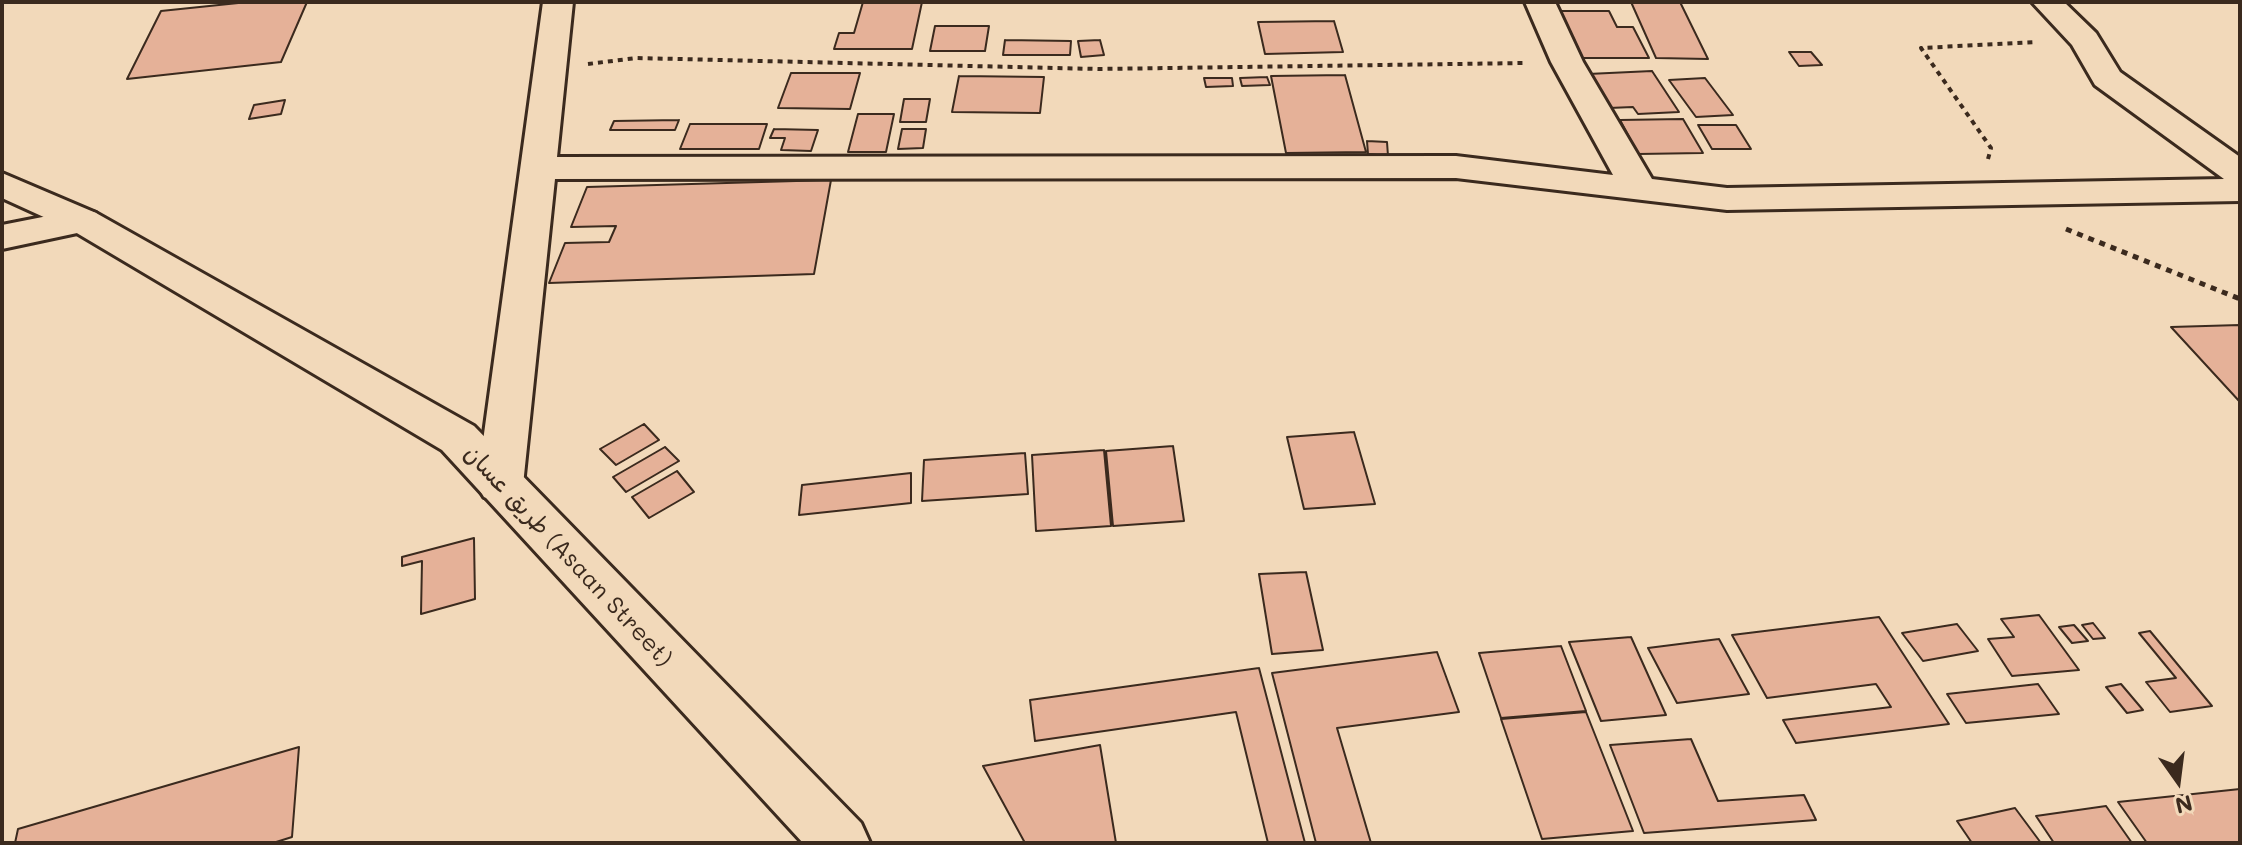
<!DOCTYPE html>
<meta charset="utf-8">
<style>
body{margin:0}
#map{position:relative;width:2242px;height:845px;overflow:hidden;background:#f2d9ba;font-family:Mali,sans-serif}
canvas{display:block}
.frame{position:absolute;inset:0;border:4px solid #3b2a1e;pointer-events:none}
.north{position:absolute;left:2138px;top:741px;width:80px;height:80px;-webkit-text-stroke:6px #f2d9ba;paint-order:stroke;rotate:166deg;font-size:22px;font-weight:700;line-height:32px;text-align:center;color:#3b2a1e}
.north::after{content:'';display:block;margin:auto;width:28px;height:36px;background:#3b2a1e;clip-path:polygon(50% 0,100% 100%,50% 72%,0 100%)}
</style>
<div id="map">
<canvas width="2242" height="845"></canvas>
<div class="frame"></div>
<div class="north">N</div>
</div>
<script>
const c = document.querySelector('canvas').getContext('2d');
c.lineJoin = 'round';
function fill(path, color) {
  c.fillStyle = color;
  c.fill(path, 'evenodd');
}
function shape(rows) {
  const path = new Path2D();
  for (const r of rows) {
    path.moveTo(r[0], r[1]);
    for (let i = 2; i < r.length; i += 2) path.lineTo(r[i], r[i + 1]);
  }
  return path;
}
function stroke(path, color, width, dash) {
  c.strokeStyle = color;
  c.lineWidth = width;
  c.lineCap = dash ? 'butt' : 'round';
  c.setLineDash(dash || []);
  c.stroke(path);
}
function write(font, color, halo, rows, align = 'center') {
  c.font = font + ' Mali,"Playpen Sans Arabic",sans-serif';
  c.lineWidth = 6;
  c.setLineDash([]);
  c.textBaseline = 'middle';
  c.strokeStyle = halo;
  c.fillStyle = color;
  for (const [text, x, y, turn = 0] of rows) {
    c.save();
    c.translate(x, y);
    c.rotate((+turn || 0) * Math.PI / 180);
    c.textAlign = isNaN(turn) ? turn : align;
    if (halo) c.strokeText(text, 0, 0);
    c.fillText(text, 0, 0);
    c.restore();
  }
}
const building = shape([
 [307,2,281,62,127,79,161,11,248,2,307,2],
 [863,2,922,2,912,49,834,49,839,33,854,33,863,2],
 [1631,2,1680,2,1708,59,1656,58,1631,2],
 [1559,11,1609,11,1617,27,1633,27,1649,58,1580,58,1559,11],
 [1334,21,1343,52,1265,54,1258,22,1334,21],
 [935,26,989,26,985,51,930,51,935,26],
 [1005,40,1071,41,1070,55,1003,55,1005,40],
 [1100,40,1104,55,1081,57,1078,41,1100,40],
 [1789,52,1811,52,1822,65,1799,66,1789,52],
 [1652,71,1679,112,1638,114,1633,107,1609,108,1588,74,1652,71],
 [791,73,860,73,850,109,778,108,791,73],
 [1345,75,1366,152,1286,153,1271,76,1345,75],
 [959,76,1044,77,1040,113,952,112,959,76],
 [1267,77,1270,85,1242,86,1240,78,1267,77],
 [1204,78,1232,78,1233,86,1206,87,1204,78],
 [1705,78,1733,115,1696,117,1669,80,1705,78],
 [904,99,930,99,926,122,900,122,904,99],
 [285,100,281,114,249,119,254,105,285,100],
 [858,114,894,114,886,152,848,152,858,114],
 [1683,119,1703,153,1638,154,1620,120,1683,119],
 [679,120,675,130,610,130,614,121,679,120],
 [690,124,767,124,759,149,680,149,690,124],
 [1698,125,1736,125,1751,149,1712,149,1698,125],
 [774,129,818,130,811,151,781,150,785,138,770,138,774,129],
 [902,129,926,129,923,148,898,149,902,129],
 [1367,141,1387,142,1388,156,1368,154,1367,141],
 [831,180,814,274,549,283,565,243,609,242,616,226,571,227,587,187,831,180],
 [2240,325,2240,402,2171,327,2240,325],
 [644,424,659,440,616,465,600,449,644,424],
 [1354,432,1375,504,1304,509,1287,437,1354,432],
 [1173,446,1184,521,1113,526,1106,451,1173,446],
 [665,447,679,461,626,492,613,477,665,447],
 [1104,450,1111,526,1036,531,1032,455,1104,450],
 [1025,453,1028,494,922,501,924,460,1025,453],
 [677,471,694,492,649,518,632,497,677,471],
 [911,473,911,503,799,515,802,485,911,473],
 [474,538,475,599,421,614,422,561,402,566,402,557,474,538],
 [1306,572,1323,650,1272,654,1259,574,1306,572],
 [2039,615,2079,670,2012,676,1988,639,2014,637,2001,619,2039,615],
 [1879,617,1949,724,1796,743,1783,720,1891,707,1876,684,1767,698,1732,635,1879,617],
 [2093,623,2105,638,2093,639,2082,625,2093,623],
 [1957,624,1978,651,1923,661,1902,633,1957,624],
 [2074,625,2088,641,2072,643,2059,627,2074,625],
 [2150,631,2212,706,2170,712,2146,682,2176,678,2139,633,2150,631],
 [1631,637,1666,715,1601,721,1569,642,1631,637],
 [1719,639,1749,694,1677,703,1648,648,1719,639],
 [1561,646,1586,711,1501,718,1479,653,1561,646],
 [1437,652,1459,712,1337,728,1371,843,1316,843,1272,673,1437,652],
 [1259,668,1305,843,1268,843,1236,712,1035,741,1030,700,1259,668],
 [2038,684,2059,714,1966,723,1947,694,2038,684],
 [2121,684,2143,710,2127,713,2106,687,2121,684],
 [1586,712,1633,831,1542,839,1501,719,1586,712],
 [1691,739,1718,801,1804,795,1816,820,1644,833,1610,745,1691,739],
 [1100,745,1116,843,1025,843,983,766,1100,745],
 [299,747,292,837,273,843,15,843,18,829,299,747],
 [2240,789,2240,843,2147,843,2118,802,2240,789],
 [2106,806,2132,843,2054,843,2036,816,2106,806],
 [2015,808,2041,843,1972,843,1957,821,2015,808]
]);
const pathFar1 = shape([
 [588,64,636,58,1098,69,1526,63],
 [1988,159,1991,148,1921,48,2036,42]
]);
const path = shape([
 [2066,229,2240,299]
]);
const minor = shape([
 [543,2,573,2,557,157,1456,156,1613,175,1551,62,1525,2,1555,2,1583,62,1652,179,1727,188,2224,179,2095,85,2072,45,2032,2,2064,2,2096,33,2120,72,2240,157,2240,201,1727,210,1456,178,555,179,523,485,516,497,500,503,484,497,477,485,543,2],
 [83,209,96,213,102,221,96,229,2,249,2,225,83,209]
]);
const tertiary = shape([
 [2,173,96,213,474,426,861,823,870,843,803,843,442,450,70,229,2,198,2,173]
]);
const streetNames = [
 ["طريق عسان (Asaan Street)",568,556,47]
];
fill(building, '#e5b198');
stroke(building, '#3b2a1e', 2);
stroke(minor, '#3b2a1e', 6);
stroke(tertiary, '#3b2a1e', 6);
stroke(pathFar1, '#3b2a1e', 4, [5, 5]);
stroke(path, '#3b2a1e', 5, [6, 6]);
fill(minor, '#f2d9ba');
fill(tertiary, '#f2d9ba');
write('24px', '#3b2a1e', '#f2d9ba', streetNames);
</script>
